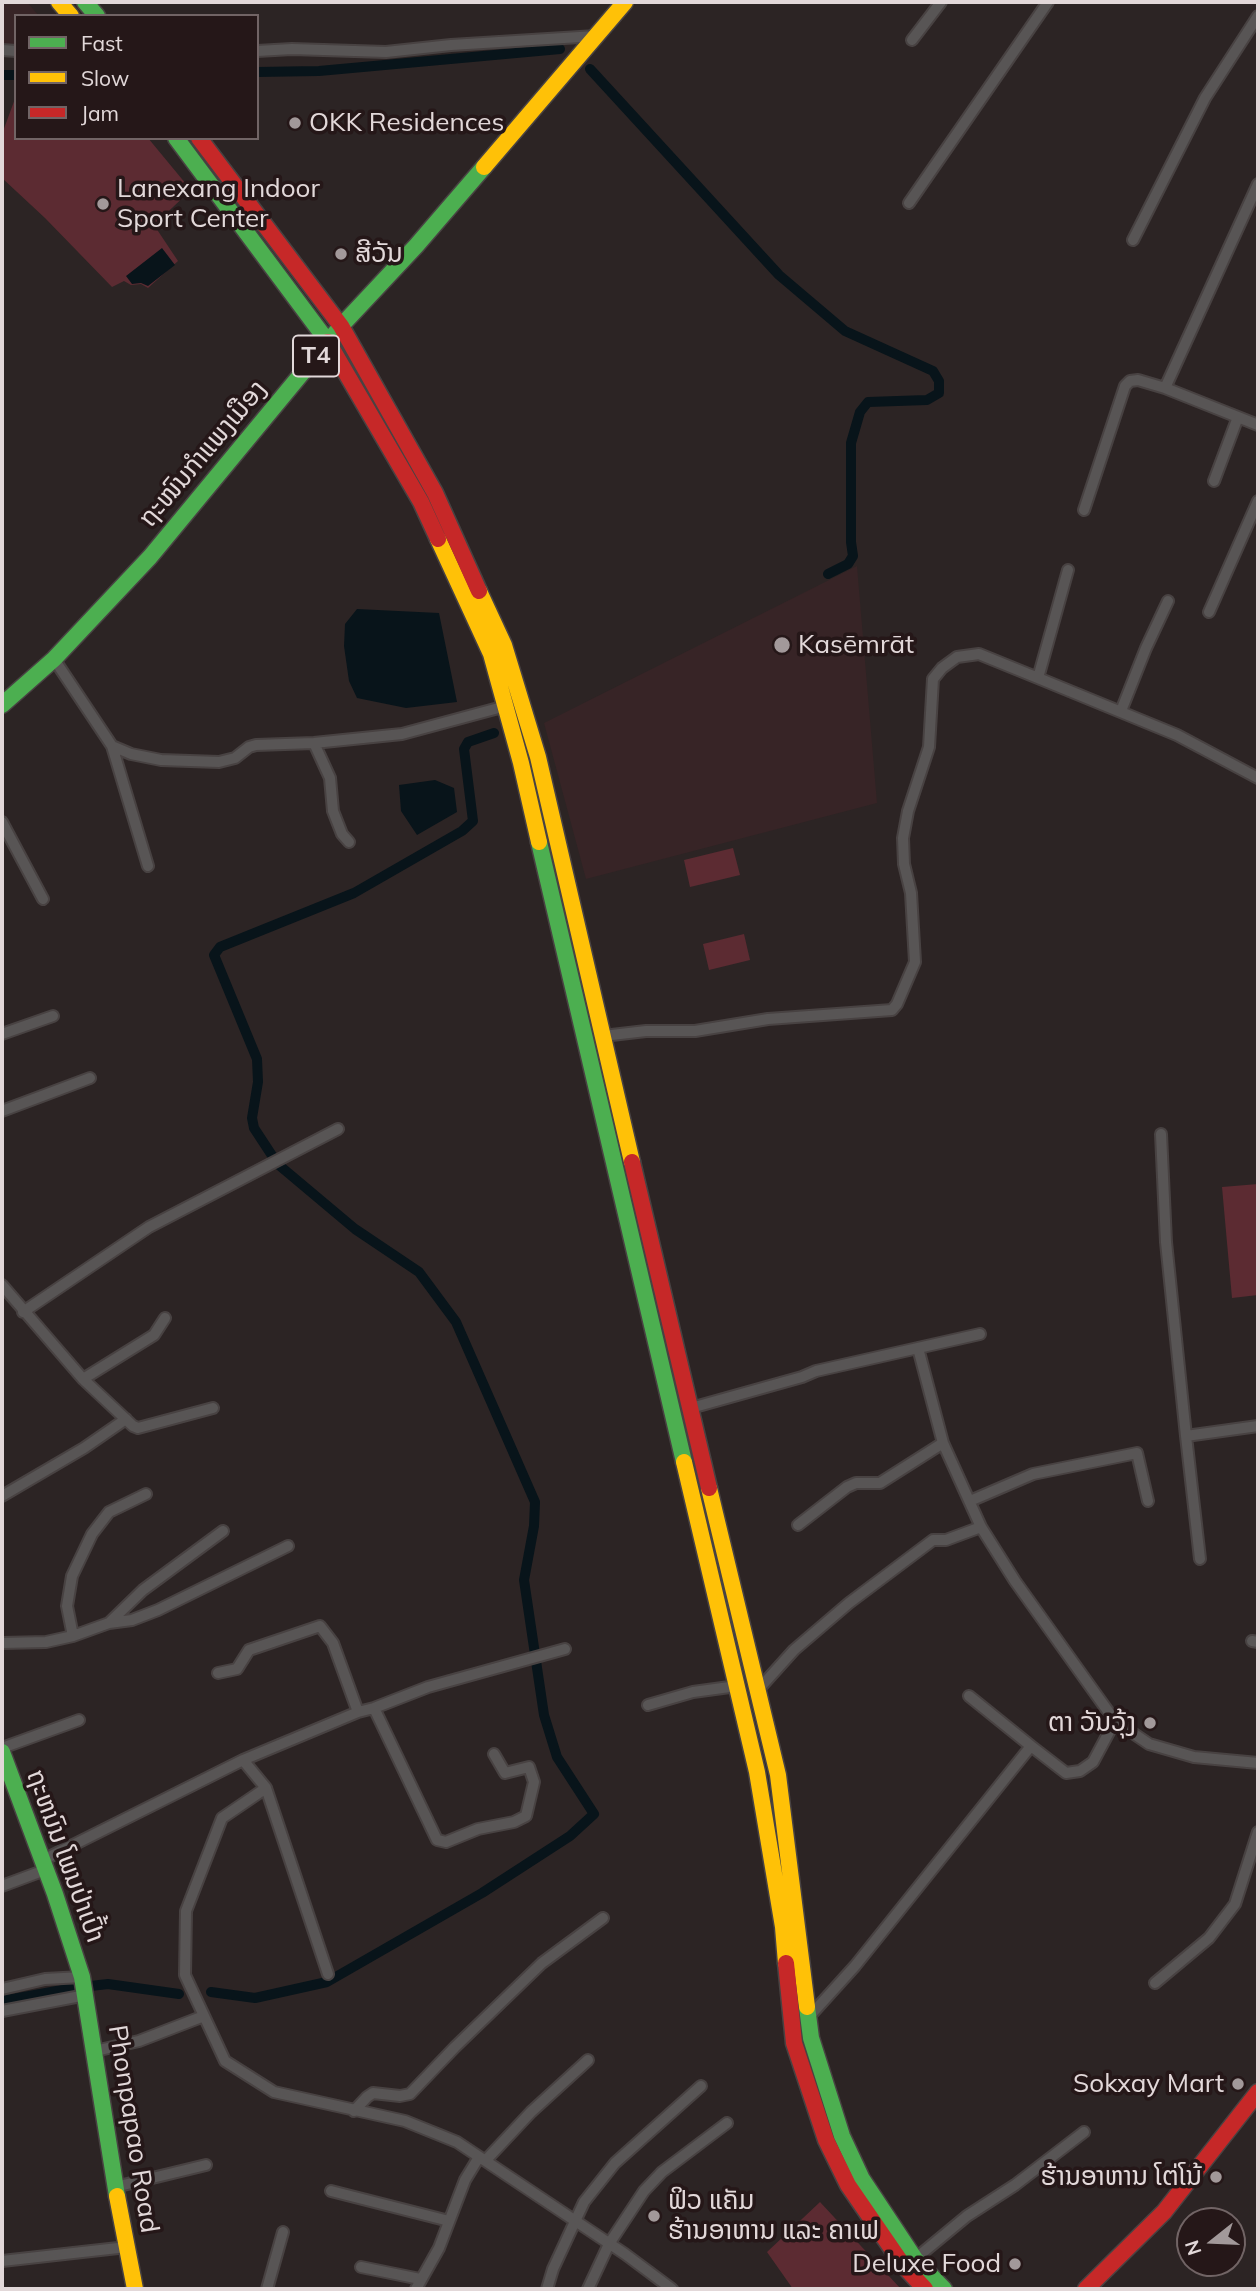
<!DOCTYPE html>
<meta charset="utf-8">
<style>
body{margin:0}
#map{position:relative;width:1260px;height:2291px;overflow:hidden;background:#2c2424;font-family:Mulish,sans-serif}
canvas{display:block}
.frame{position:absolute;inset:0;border:4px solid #e2d8d9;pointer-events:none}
.legend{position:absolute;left:14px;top:14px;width:245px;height:126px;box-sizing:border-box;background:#251718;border:2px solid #716465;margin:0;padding:9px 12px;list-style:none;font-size:21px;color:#e2d8d9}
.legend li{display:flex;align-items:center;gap:14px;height:35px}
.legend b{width:35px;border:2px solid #716465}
.north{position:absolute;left:1176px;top:2207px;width:70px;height:70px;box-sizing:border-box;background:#251718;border:2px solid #716465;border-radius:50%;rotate:252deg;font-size:19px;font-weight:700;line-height:28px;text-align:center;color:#e2d8d9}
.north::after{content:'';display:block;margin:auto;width:24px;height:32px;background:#a2999a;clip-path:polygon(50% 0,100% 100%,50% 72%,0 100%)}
</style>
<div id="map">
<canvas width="1260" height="2291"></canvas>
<div class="frame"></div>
<ul class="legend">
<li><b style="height:9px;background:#4caf50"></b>Fast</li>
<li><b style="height:9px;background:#ffc107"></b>Slow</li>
<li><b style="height:9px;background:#c62828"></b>Jam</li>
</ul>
<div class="north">N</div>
</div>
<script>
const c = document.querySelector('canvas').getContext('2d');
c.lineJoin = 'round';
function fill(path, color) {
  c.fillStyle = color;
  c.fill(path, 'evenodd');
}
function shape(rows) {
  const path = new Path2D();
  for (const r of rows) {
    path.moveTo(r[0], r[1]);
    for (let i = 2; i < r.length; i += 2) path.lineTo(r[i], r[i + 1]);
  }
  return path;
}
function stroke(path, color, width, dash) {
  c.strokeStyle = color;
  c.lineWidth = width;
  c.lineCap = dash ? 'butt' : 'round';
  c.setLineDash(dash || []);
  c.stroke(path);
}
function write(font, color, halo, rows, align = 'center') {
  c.font = font + ' Mulish,"Noto Sans Lao",sans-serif';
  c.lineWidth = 7;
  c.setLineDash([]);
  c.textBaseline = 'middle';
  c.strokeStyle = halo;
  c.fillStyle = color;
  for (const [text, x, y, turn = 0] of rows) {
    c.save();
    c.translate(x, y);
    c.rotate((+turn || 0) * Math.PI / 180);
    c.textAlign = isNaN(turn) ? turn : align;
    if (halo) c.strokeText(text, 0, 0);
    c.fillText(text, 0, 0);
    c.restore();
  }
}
const built = shape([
 [2,2,27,2,39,16,16,16,16,44,2,45],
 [857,566,877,803,586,879,544,723]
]);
const green = shape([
 [16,96,16,138,148,138,191,190,154,225,178,261,148,288,141,284,131,285,124,281,112,287,45,218,2,178,2,134],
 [733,848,740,875,690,887,684,860],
 [744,934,750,960,709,970,703,944],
 [1258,1184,1258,1295,1232,1298,1222,1187],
 [820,2202,901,2289,793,2289,767,2252]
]);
const water = shape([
 [162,248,175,265,148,286,141,283,132,284,126,276],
 [357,609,439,613,457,702,406,708,357,698,349,681,344,646,345,624],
 [435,780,454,788,457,812,417,835,401,811,399,785]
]);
const canal = shape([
 [590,69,779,275,845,331,933,371,939,381,939,393,927,400,868,402,860,412,851,443,851,542,853,556,848,564,828,574],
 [257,72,319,71,560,49],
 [2,75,16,75],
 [273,1157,254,1128,252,1118,258,1082,257,1059,214,955,220,947,354,893,462,831,473,821,464,749,468,742,494,733],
 [211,1992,255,1998,327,1982,482,1893,570,1836,594,1814,557,1757,544,1715,524,1580,534,1526,535,1502,456,1322,419,1272,355,1229,280,1166],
 [2,2001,73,1988,108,1984,179,1994]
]);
const street = shape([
 [912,40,941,2],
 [2,50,16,51],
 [257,51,292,49,386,52,451,45,596,36],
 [909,203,1048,2],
 [1133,240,1205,98,1258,16],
 [1165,388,1258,184],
 [1214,481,1238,417],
 [1084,510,1125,386,1130,381,1138,380,1165,388,1258,425],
 [1209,612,1258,501],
 [54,659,112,746,148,866],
 [1038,678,1068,570],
 [1121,711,1146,648,1168,601],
 [314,743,330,778,333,811,342,834,349,842],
 [112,746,131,754,161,760,219,762,235,758,249,747,256,745,314,743,402,734,506,706],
 [2,822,43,899],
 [2,1034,53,1016],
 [603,1036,646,1031,695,1031,768,1019,892,1010,897,1004,915,962,911,893,904,864,903,838,908,811,929,747,933,679,942,668,957,657,979,654,1038,678,1177,735,1258,778],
 [2,1111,90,1078],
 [1161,1134,1166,1242,1186,1436],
 [2,1285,83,1379,133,1426,138,1428,213,1408],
 [23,1312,149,1227,338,1129],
 [918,1348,943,1443,981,1527,1015,1581,1115,1721,1149,1744,1194,1757,1258,1763],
 [83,1379,154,1335,165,1318],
 [691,1408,802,1377,816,1371,980,1334],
 [2,1496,84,1448,126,1419],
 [970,1501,1033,1474,1137,1453,1148,1501],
 [798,1525,847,1487,856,1483,880,1483,943,1443],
 [1200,1559,1186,1436,1258,1426],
 [109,1623,143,1590,223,1531],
 [73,1636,67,1606,72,1576,92,1534,109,1512,146,1494],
 [1252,1641,1258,1642],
 [2,1643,46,1642,73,1636,109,1623,132,1620,158,1610,288,1546],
 [218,1673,237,1669,249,1650,320,1626,333,1643,358,1712],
 [758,1690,794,1650,849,1603,933,1540,946,1540,981,1527],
 [969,1696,1031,1746],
 [648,1705,693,1692,737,1686],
 [374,1708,437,1840,446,1842,478,1829,514,1822,526,1816,534,1782,529,1767,505,1773,494,1754],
 [2,1748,79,1720],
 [243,1760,266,1788,222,1818,186,1911,185,1975,225,2061,274,2092,405,2121,457,2142,625,2254,672,2289],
 [266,1788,328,1974],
 [41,1861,243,1760,358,1712,374,1708,428,1687,565,1649],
 [2,1886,45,1870],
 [1155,1983,1209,1938,1235,1904,1258,1832],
 [2,1989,45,1979,82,1977],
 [2,2011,86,1995],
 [808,2018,855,1966,1031,1746,1066,1773,1080,1771,1093,1762,1115,1721],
 [95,2051,139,2041,204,2016],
 [354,2111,367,2097,373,2093,400,2096,410,2094,455,2047,542,1963,603,1918],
 [486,2160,531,2112,588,2060],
 [115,2187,206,2165],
 [331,2191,449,2221],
 [915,2259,967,2216,1015,2185,1084,2132],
 [2,2261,127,2247],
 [361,2267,420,2279],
 [267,2289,283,2232],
 [416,2289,439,2248,465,2180,479,2157],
 [547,2289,553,2269,584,2202,615,2163,701,2086],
 [588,2289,609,2244,644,2191,662,2172,727,2123]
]);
const fast = shape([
 [85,2,97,16],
 [176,138,328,342],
 [2,705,54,659,150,557,341,326,416,246,484,167],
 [539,842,684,1462],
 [2,1752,55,1894,82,1977,117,2196],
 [807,2007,811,2038,842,2136,862,2179,915,2259,944,2289]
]);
const slow = shape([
 [59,2,71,16],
 [484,167,625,2],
 [438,539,491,654,521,763,539,842],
 [479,591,504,645,538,757,632,1162],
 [684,1462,757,1772,783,1927,786,1963],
 [709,1488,778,1775,807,2007],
 [117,2196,135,2289]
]);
const jam = shape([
 [199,138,341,326],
 [341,326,435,493,479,591],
 [328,342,421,502,438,539],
 [632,1162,709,1488],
 [786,1963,794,2043,826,2140,848,2185,903,2265,925,2289],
 [1086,2289,1164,2212,1258,2092]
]);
const markers = [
 [295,123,7,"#a2999a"],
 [103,204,7,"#a2999a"],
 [341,254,7,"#a2999a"],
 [782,645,9,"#a2999a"],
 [1150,1723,7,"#a2999a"],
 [1238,2084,7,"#a2999a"],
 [1216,2177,7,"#a2999a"],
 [654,2216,7,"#a2999a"],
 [1015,2264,7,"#a2999a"]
];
const shields = [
 [316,356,46]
];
const shieldNames = [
 ["T4",316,356]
];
const poiNames = [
 ["OKK Residences",309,123],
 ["Lanexang Indoor",117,189],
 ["Sport Center",117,219],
 ["ສີວັນ",355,254],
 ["Kasēmrāt",798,645],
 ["ຕາ ວັນວຸ້ງ",1136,1723,"right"],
 ["Sokxay Mart",1224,2084,"right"],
 ["ຮ້ານອາຫານ ໂຕ່ໂນ້",1202,2177,"right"],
 ["ຟິວ ແຄັມ",668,2201],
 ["ຮ້ານອາຫານ ແລະ ຄາເຟ",668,2231],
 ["Deluxe Food",1001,2264,"right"]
];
const streetNames = [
 ["ຖະໜົນກຳແພງເມືອງ",203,454,-50],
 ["ຖະຫນົນ ໂພນປ່າເປົ້າ",65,1856,70],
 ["Phonpapao Road",133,2129,81]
];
fill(built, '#372426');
fill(green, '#5c2b32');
fill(water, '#08141a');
stroke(canal, '#08141a', 10);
stroke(street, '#484242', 14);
stroke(fast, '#484242', 19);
stroke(slow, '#484242', 19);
stroke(jam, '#484242', 19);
stroke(street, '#585555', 10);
stroke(fast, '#4caf50', 16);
stroke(slow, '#ffc107', 16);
stroke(jam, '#c62828', 16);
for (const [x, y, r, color] of markers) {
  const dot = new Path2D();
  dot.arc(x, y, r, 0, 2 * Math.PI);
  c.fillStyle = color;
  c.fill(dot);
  stroke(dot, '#251718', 2.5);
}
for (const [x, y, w] of shields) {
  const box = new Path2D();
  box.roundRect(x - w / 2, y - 20.5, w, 41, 5);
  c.fillStyle = '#251718';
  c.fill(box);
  stroke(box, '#e2d8d9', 2);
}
write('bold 24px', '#e2d8d9', null, shieldNames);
write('26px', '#e2d8d9', '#251718', poiNames, 'left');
write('26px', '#e2d8d9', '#251718', streetNames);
</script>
